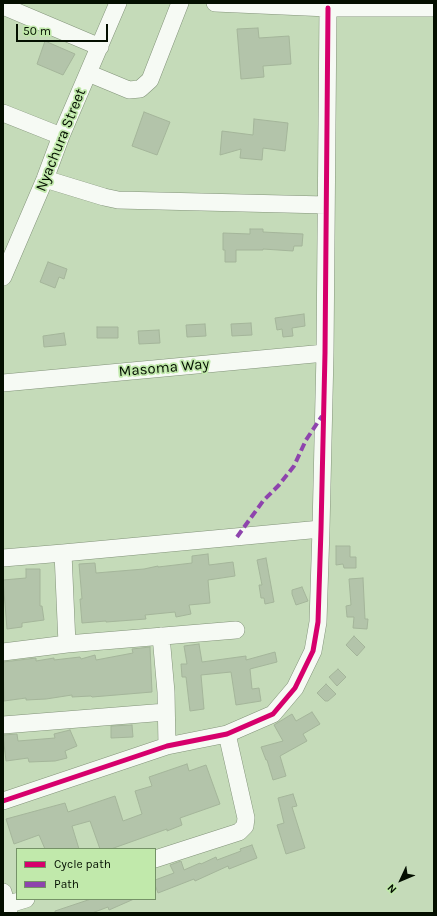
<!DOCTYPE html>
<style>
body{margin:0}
#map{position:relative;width:437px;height:916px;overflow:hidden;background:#c5dbb9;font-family:Karla,sans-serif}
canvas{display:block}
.frame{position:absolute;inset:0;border:4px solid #040f00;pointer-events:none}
.legend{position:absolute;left:16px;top:848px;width:140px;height:52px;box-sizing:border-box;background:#c1e9ab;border:1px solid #759267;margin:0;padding:5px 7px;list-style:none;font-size:12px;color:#040f00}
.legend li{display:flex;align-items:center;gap:8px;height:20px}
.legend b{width:20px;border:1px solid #759267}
.north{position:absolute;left:381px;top:860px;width:40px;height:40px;-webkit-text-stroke:3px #c1e9ab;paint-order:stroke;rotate:226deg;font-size:11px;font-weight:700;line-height:16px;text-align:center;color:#040f00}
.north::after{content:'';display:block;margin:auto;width:14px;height:18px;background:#040f00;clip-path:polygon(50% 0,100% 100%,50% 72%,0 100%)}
.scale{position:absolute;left:16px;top:24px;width:92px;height:18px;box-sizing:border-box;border:2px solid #040f00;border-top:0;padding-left:5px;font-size:12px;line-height:14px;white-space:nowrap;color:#040f00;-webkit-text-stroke:3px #c1e9ab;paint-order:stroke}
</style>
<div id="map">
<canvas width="437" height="916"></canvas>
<div class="frame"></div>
<ul class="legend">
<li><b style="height:5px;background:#d6006c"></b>Cycle path</li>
<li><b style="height:5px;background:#8e44ad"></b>Path</li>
</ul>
<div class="north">N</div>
<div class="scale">50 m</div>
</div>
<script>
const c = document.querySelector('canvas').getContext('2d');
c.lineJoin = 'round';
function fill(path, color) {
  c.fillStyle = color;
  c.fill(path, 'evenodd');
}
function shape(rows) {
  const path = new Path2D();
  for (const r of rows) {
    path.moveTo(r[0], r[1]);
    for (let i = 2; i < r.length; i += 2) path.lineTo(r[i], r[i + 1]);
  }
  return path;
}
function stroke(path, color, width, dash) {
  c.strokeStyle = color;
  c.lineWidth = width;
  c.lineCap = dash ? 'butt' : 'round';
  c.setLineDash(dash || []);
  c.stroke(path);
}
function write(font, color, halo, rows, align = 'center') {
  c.font = font + ' Karla,sans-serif';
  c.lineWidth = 3.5;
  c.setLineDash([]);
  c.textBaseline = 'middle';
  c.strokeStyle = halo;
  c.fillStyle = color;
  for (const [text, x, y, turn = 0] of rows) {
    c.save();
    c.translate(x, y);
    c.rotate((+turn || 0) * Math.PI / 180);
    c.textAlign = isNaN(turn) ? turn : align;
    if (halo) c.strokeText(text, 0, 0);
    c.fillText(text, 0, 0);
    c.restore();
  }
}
const building = shape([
 [258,28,259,38,289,36,291,64,263,66,264,77,241,79,237,29,258,28],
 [45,41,75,54,63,75,37,64,45,41],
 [144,112,170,122,157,155,132,146,144,112],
 [254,119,288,123,285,151,263,148,262,160,240,158,241,149,220,155,222,131,253,135,254,119],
 [250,229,263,229,263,232,303,234,302,246,294,246,293,251,263,249,263,250,236,250,236,262,225,262,225,250,223,250,223,233,250,234,250,229],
 [48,262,67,269,64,279,59,277,55,288,40,282,48,262],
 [304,314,305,326,292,328,293,336,283,337,282,329,277,330,275,318,304,314],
 [251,323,252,335,232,336,231,324,251,323],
 [205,324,206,336,187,337,186,325,205,324],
 [97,327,118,327,118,338,97,338,97,327],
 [159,330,160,343,139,344,138,331,159,330],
 [64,333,66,345,44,347,43,336,64,333],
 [336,546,350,546,350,557,356,557,356,568,344,568,343,564,336,565,336,546],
 [208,554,209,565,233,562,235,576,208,580,210,603,189,605,191,614,176,617,175,612,145,615,146,619,106,622,106,621,82,623,80,599,82,599,79,564,95,563,96,573,144,569,158,566,158,567,192,563,192,556,208,554],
 [266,558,274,602,265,604,264,598,261,598,259,585,262,585,257,560,266,558],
 [26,569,40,569,40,606,42,606,44,620,22,623,22,627,7,629,3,580,26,578,26,569],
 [363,578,365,619,368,619,367,629,353,628,354,617,347,617,346,606,351,605,349,579,363,578],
 [302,587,308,601,296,605,292,594,292,590,302,587],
 [354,636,365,647,357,656,346,645,354,636],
 [199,644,202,662,246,656,246,660,275,652,277,662,250,669,252,689,259,688,261,701,236,705,231,672,201,675,204,709,190,711,186,677,182,677,181,664,187,664,184,646,199,644],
 [150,647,152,692,92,697,91,696,72,697,72,695,46,699,26,700,26,698,4,701,3,662,36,658,36,661,54,658,54,660,80,657,81,659,95,655,96,660,133,653,132,649,150,647],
 [338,669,346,677,337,686,329,677,338,669],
 [326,684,336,694,328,701,325,701,317,693,326,684],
 [312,712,320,724,303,734,307,741,280,756,286,776,273,780,267,760,266,760,261,747,283,741,274,725,292,714,296,721,312,712],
 [132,725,133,737,111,738,111,726,132,725],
 [70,730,77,746,65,751,67,758,55,761,29,762,28,758,6,761,3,735,17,734,18,741,55,738,54,734,70,730],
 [187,764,189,771,206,765,220,804,180,818,182,825,167,831,167,829,111,849,100,849,90,821,72,826,79,849,45,849,39,835,14,844,6,819,65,803,68,812,115,796,123,821,142,814,135,791,152,786,149,777,187,764],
 [293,794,297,806,292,807,305,848,286,854,277,825,284,823,278,798,293,794],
 [252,845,257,858,229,869,228,866,195,881,194,879,158,893,155,885,155,880,174,873,170,865,181,861,184,870,200,863,201,864,216,857,217,860,241,851,240,849,252,845],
 [91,899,134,899,109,910,108,907,92,913,55,913,55,911,91,899]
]);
const minor = shape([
 [215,3,328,8,434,8],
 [3,6,100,47],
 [88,73,129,90,140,89,150,80,180,3],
 [3,113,61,136],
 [45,179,104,197,118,200,326,205],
 [3,277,45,179,61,136,118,3],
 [3,383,325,353],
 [63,553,67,644],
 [3,558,63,553,321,529],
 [161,636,166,692,167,746],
 [3,652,67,644,236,630],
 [3,725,166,712],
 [3,801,167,746,227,734,273,714,295,688,313,651,318,622,321,529,325,353,328,8],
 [155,859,239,832,245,826,246,818,227,734],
 [3,892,9,913],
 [6,905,26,899]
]);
const quiet = shape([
 [237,537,263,501,279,485,294,466,306,440,322,416]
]);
const cycleway = shape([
 [3,801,167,746,227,734,273,714,295,688,313,651,318,622,321,529,325,353,328,8]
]);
const streetNames = [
 ["Nyachura Street",61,140,-68],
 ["Masoma Way",164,368,-5]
];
fill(building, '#b3c4aa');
stroke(building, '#a4b59a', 1);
stroke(minor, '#829379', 18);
stroke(minor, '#f6faf4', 17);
stroke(quiet, '#8e44ad', 4, [8, 4]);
stroke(cycleway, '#d6006c', 5);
write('15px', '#040f00', '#c1e9ab', streetNames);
</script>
